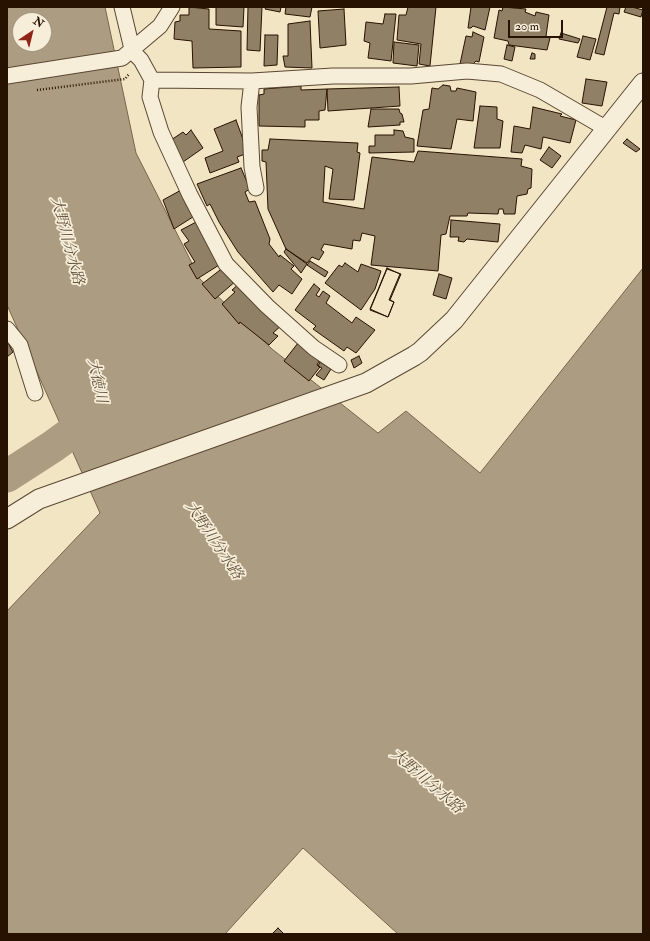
<!DOCTYPE html>
<meta charset="utf-8">
<style>
body{margin:0}
#map{position:relative;width:650px;height:941px;overflow:hidden;background:#f1e5c4;font-family:"IM FELL Double Pica",serif}
canvas{display:block}
.frame{position:absolute;inset:0;border:8px solid #271201;pointer-events:none}
.north{position:absolute;left:12px;top:12px;width:40px;height:40px;box-sizing:border-box;background:#f6eed9;border:1px solid #a39683;border-radius:50%;rotate:35deg;font-size:11px;font-weight:700;line-height:16px;text-align:center;color:#271201}
.north::after{content:'';display:block;margin:auto;width:14px;height:18px;background:#8f2418;clip-path:polygon(50% 0,100% 100%,50% 72%,0 100%)}
.scale{position:absolute;left:508px;top:20px;width:55px;height:18px;box-sizing:border-box;border:2px solid #271201;border-top:0;padding-left:5px;font-size:12px;line-height:14px;white-space:nowrap;color:#271201;-webkit-text-stroke:3px #f6eed9;paint-order:stroke}
</style>
<div id="map">
<canvas width="650" height="941"></canvas>
<div class="frame"></div>
<div class="north">N</div>
<div class="scale">20 m</div>
</div>
<script>
const c = document.querySelector('canvas').getContext('2d');
c.lineJoin = 'round';
function fill(path, color) {
  c.fillStyle = color;
  c.fill(path, 'evenodd');
}
function shape(rows) {
  const path = new Path2D();
  for (const r of rows) {
    path.moveTo(r[0], r[1]);
    for (let i = 2; i < r.length; i += 2) path.lineTo(r[i], r[i + 1]);
  }
  return path;
}
function stroke(path, color, width, dash) {
  c.strokeStyle = color;
  c.lineWidth = width;
  c.lineCap = dash ? 'butt' : 'round';
  c.setLineDash(dash || []);
  c.stroke(path);
}
function write(font, color, halo, rows, align = 'center') {
  c.font = font + ' "IM FELL Double Pica","Noto Serif JP",serif';
  c.lineWidth = 3.5;
  c.setLineDash([]);
  c.textBaseline = 'middle';
  c.strokeStyle = halo;
  c.fillStyle = color;
  for (const [text, x, y, turn = 0] of rows) {
    c.save();
    c.translate(x, y);
    c.rotate((+turn || 0) * Math.PI / 180);
    c.textAlign = isNaN(turn) ? turn : align;
    if (halo) c.strokeText(text, 0, 0);
    c.fillText(text, 0, 0);
    c.restore();
  }
}
const water = shape([
 [7,7,105,7,136,153,200,279,272,349,378,433,406,411,480,473,643,268,643,934,398,934,303,848,225,934,7,934,7,611,100,513,7,305,7,7],
 [20,20,44,20,44,44,20,44,20,20]
]);
const river = shape([
 [7,476,52,447,103,410]
]);
const building = shape([
 [189,7,209,9,209,29,241,31,241,67,193,68,192,41,174,39,175,22,180,21,180,15,189,15,189,7],
 [216,7,244,7,243,27,216,25,216,7],
 [248,7,262,7,260,51,247,50,248,7],
 [266,7,281,7,280,12,265,9,266,7],
 [286,7,312,7,310,17,285,14,286,7],
 [408,7,436,7,430,66,419,64,421,44,397,40,399,15,406,15,408,7],
 [471,7,490,7,485,30,473,26,471,28,468,28,471,7],
 [503,7,526,9,525,12,535,16,536,12,549,15,546,36,550,38,547,50,509,45,508,41,494,38,499,10,502,11,503,7],
 [607,7,620,7,619,14,614,13,604,55,595,53,607,7],
 [626,7,632,7,643,10,641,17,624,12,626,7],
 [344,9,346,45,320,48,318,11,344,9],
 [385,14,396,14,391,61,368,58,370,43,364,41,366,22,383,24,385,14],
 [310,21,312,68,285,67,283,56,288,56,288,24,310,21],
 [473,32,484,37,479,62,476,61,473,64,460,64,466,36,472,37,473,32],
 [561,33,580,39,578,43,559,39,561,33],
 [265,35,278,35,277,65,264,66,265,35],
 [583,36,596,39,590,60,577,57,583,36],
 [394,42,419,45,417,66,393,63,394,42],
 [507,45,515,47,512,61,504,59,507,45],
 [532,53,535,54,535,59,530,59,532,53],
 [586,79,607,82,602,106,582,103,586,79],
 [443,85,450,86,451,91,456,91,457,88,476,92,473,121,457,119,451,149,417,146,423,110,429,109,432,88,438,89,443,85],
 [301,86,301,90,327,89,325,110,319,111,319,120,305,120,305,127,259,126,259,95,264,94,264,89,301,86],
 [399,87,400,106,328,111,327,89,399,87],
 [480,106,497,107,497,119,503,121,500,148,474,148,480,106],
 [533,107,562,114,560,116,576,120,570,143,543,137,541,149,525,145,522,153,511,152,514,126,530,129,533,107],
 [371,109,399,109,400,113,402,114,404,122,400,122,400,125,368,127,371,109],
 [236,120,248,153,237,157,239,162,210,173,205,158,223,151,214,129,236,120],
 [191,130,203,148,183,162,171,140,183,132,186,135,191,130],
 [394,130,403,131,405,137,414,139,414,152,369,153,369,146,375,146,375,135,394,135,394,130],
 [270,139,358,143,357,152,360,153,354,200,329,199,333,169,325,166,323,202,364,209,372,157,414,162,418,151,522,159,521,166,532,169,531,188,528,189,527,194,517,196,515,214,504,214,503,209,499,209,498,214,468,213,467,216,450,216,446,234,441,235,438,271,371,265,375,236,362,233,360,241,353,240,352,249,324,244,321,250,324,252,319,260,312,257,307,263,286,249,268,209,266,162,262,161,262,150,268,150,270,139],
 [627,139,640,149,636,152,623,143,627,139],
 [549,147,561,156,552,168,540,160,549,147],
 [241,168,250,189,245,192,249,202,255,201,270,239,269,244,279,257,280,255,294,266,291,269,302,279,292,294,279,285,273,292,238,252,219,222,210,204,207,206,197,184,241,168],
 [183,189,196,215,174,229,163,200,183,189],
 [200,220,227,260,197,279,189,265,195,262,184,244,189,241,181,230,200,220],
 [451,220,500,224,498,242,467,239,464,242,458,241,459,237,450,237,451,220],
 [286,249,307,264,301,273,284,252,286,249],
 [310,261,328,272,325,277,307,265,310,261],
 [345,263,358,272,361,264,381,271,375,289,361,310,325,283,339,265,342,267,345,263],
 [224,267,237,280,215,299,202,284,224,267],
 [387,268,400,274,389,300,394,302,388,317,370,309,387,268],
 [387,269,401,274,390,300,394,302,388,317,370,310,387,269],
 [439,274,452,278,446,299,433,295,439,274],
 [240,283,283,324,273,333,278,336,269,345,240,322,239,324,222,304,235,292,232,290,240,283],
 [314,284,320,289,316,295,319,297,323,291,330,296,326,303,352,323,356,317,375,330,356,353,347,347,344,351,313,329,316,326,295,310,314,284],
 [7,341,13,352,7,357,7,341],
 [298,343,319,361,317,365,320,367,309,381,284,361,298,343],
 [359,356,362,363,354,368,351,360,359,356],
 [320,362,331,369,324,380,316,375,322,368,318,366,320,362],
 [278,928,284,934,272,934,278,928]
]);
const path = shape([
 [37,90,125,79,129,74]
]);
const minor = shape([
 [122,7,132,49,135,54,141,60,152,80,252,81,333,76,411,76,467,71,501,74,540,90,607,129],
 [7,76,122,58,160,26,172,7],
 [152,80,150,97,161,132,190,195,226,264,267,306,314,348,339,365],
 [252,81,249,107,252,167,256,188],
 [7,329,20,345,35,393]
]);
const tertiary = shape([
 [7,519,39,499,366,383,414,356,420,352,454,320,643,83]
]);
const waterNames = [
 ["大野川分水路",66,241,75],
 ["大徳川",96,381,78],
 ["大野川分水路",213,541,56],
 ["大野川分水路",426,782,41]
];
fill(water, '#ac9d82');
stroke(water, '#77654e', 1);
stroke(river, '#ac9d82', 33);
fill(building, '#908066');
stroke(building, '#271201', 1);
stroke(minor, '#5a4732', 17);
stroke(tertiary, '#5a4732', 21);
stroke(path, '#271201', 2.5, [1, 2]);
stroke(minor, '#f6eed9', 15);
stroke(tertiary, '#f6eed9', 19);
write('italic 15px', '#63513b', '#f6eed9', waterNames);
</script>
